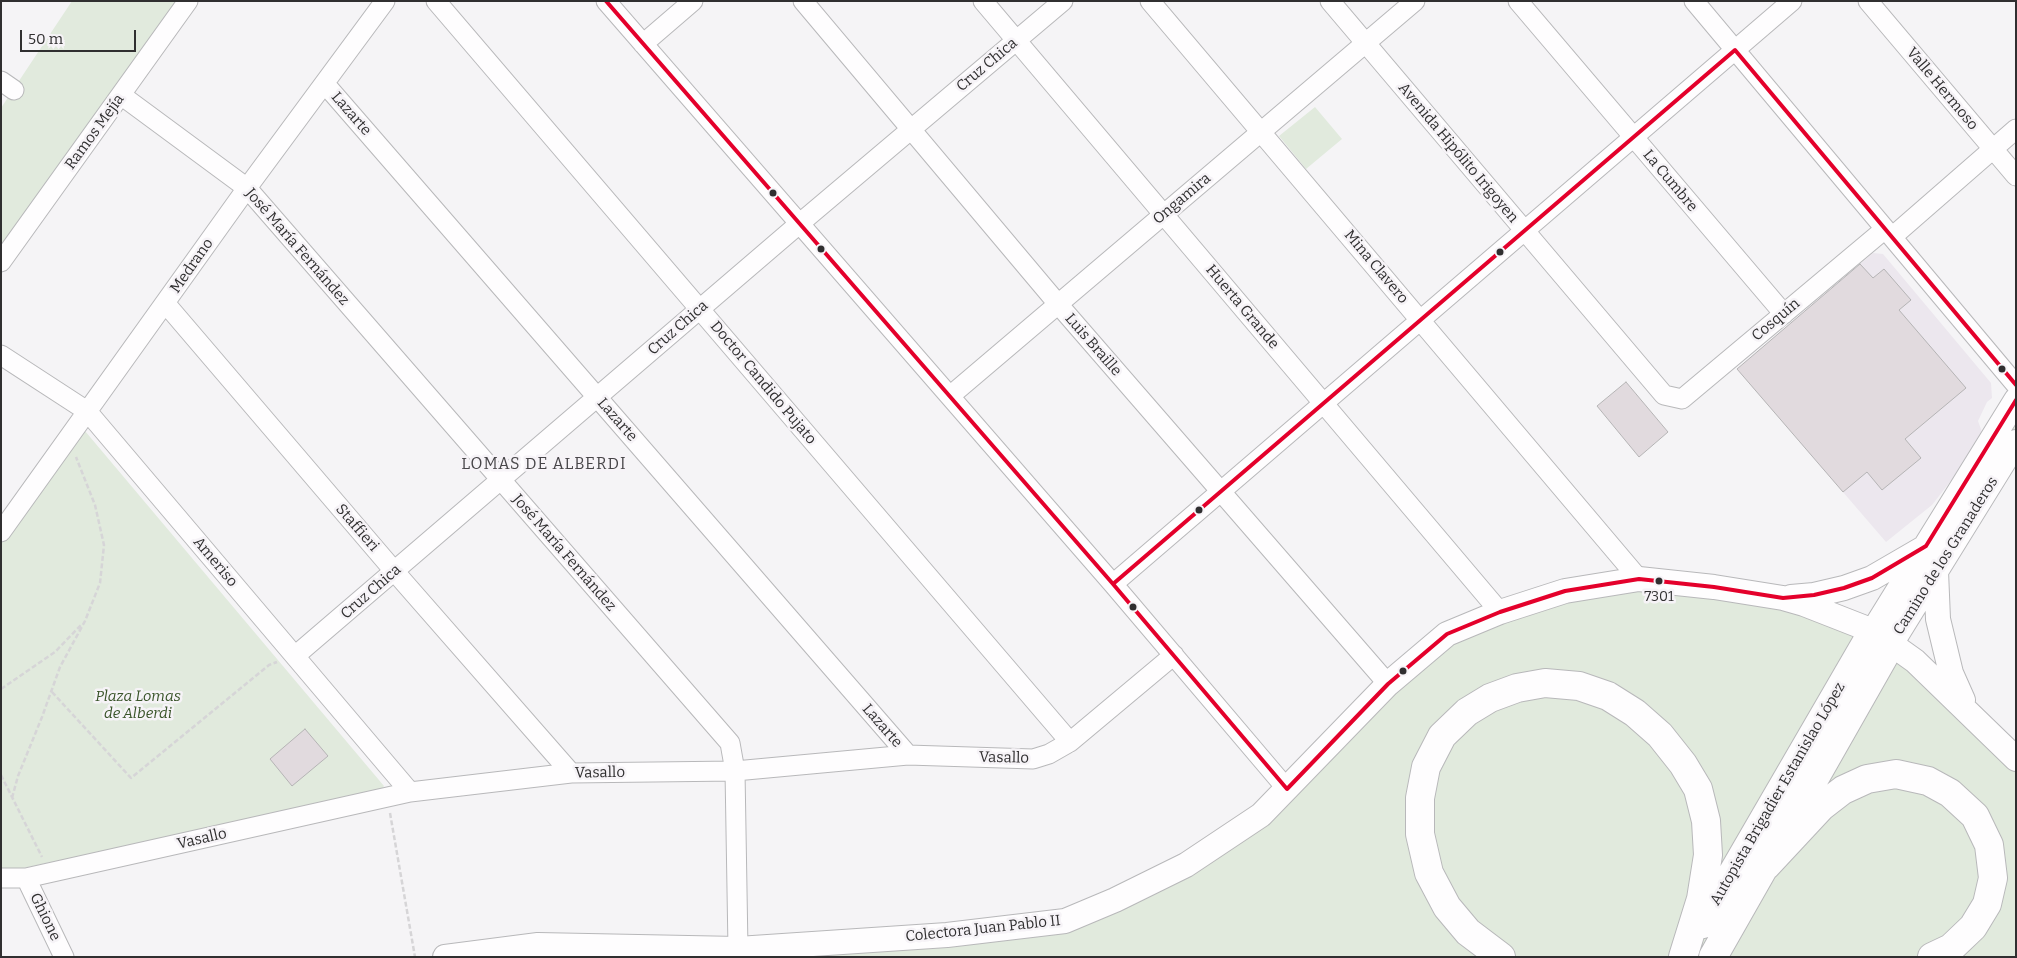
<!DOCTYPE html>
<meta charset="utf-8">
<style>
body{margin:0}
#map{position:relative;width:2017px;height:958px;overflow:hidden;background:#f5f4f6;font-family:Bitter,serif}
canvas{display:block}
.frame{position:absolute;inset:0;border:2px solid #302f30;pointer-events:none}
.scale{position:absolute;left:20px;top:30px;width:116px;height:22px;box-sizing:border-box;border:2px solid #302f30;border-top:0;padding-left:6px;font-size:15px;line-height:18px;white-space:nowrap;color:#302f30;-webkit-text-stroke:4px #f6f3f7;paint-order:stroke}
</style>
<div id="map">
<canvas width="2017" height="958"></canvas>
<div class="frame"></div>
<div class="scale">50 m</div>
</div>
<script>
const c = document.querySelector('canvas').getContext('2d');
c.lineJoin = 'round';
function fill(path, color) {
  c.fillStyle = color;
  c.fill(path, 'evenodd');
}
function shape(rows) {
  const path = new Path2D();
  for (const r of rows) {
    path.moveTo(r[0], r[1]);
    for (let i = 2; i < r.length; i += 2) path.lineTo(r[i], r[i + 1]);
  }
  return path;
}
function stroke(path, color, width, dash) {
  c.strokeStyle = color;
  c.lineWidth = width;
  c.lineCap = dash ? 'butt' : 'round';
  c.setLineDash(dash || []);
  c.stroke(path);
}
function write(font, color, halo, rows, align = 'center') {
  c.font = font + ' Bitter,serif';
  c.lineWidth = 5;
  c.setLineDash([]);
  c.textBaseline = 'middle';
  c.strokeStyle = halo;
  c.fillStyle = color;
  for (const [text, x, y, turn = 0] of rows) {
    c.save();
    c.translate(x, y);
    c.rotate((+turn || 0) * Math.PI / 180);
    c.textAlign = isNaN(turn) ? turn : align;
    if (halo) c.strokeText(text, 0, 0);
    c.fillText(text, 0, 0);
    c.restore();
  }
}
const built = shape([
 [1873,253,1883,254,1991,383,1992,398,1987,402,1978,421,1982,432,1960,469,1932,505,1886,542,1737,369]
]);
const green = shape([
 [72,1,188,1,1,262,1,108],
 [1315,107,1342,139,1306,169,1279,136],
 [2016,400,2016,442,1891,644,2016,759,2016,957,445,957,738,949,1065,921,1261,815,1447,634,1565,591,1714,587,1873,631],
 [85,431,384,786,378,794,9,871,1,871,1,544]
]);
const building = shape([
 [1860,264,1873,278,1884,269,1911,300,1899,310,1966,388,1905,439,1921,458,1882,490,1867,472,1843,492,1737,369,1860,264],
 [1626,382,1668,432,1639,457,1597,406,1626,382],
 [305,729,328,756,292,786,270,759,305,729]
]);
const path = shape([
 [1,689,55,652,82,624],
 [52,692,131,778,269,665,277,662],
 [1,775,42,857],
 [12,798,18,776,42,717,60,667,85,621,100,583,104,545,95,505,76,457],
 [390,813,415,957]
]);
const minor = shape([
 [436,1,1070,742],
 [606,1,1113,584,1287,789],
 [803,1,1058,304,1388,684],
 [983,1,1500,612],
 [1150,1,1639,579],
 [1330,1,1664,395,1682,399,1885,229],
 [1518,1,1784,314],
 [1694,1,2016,385],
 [1868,1,2016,176],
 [643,44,693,1],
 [1,81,14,90],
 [325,84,908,755],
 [121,95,247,188,730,743,735,771,738,949],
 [1892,237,2016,129],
 [1,262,188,1],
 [166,304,395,572,571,773],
 [1,355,87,411,410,792],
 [950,396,1415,1],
 [1,532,247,188,385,1],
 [1113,584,1792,1],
 [295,656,799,224,1063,1],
 [1,878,26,878,410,792,571,773,735,771,908,755,1033,759,1049,754,1070,742,1174,655],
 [26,878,64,957]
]);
const major = shape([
 [1936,571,1938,619,1951,673,1963,700],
 [1791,597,1814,595,1844,588,1872,578,1922,549],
 [1873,631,2016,400],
 [1891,644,2016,442],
 [445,957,538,945,738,949,947,935,1065,921,1115,900,1186,865,1261,815,1388,684,1447,634,1500,612,1565,591,1639,579,1714,587,1783,598,1804,604,1873,631,1915,661,2016,759]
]);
const highway = shape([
 [1766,866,1821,807,1843,790,1867,779,1896,774,1928,781,1950,793,1975,816,1989,845,1993,878,1987,904,1973,927,1951,948,1932,957],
 [1703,924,1873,631],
 [1501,957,1468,932,1447,907,1429,873,1420,834,1420,798,1426,767,1442,736,1467,712,1490,698,1517,688,1545,683,1579,686,1608,696,1635,713,1660,735,1683,764,1698,789,1706,821,1708,855,1701,899,1683,957],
 [1713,957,1891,644]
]);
const bus1 = shape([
 [606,1,1113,584,1287,789,1388,684,1447,634,1500,612,1565,591,1639,579,1714,587,1783,598,1814,595,1844,588,1872,578,1926,546,2016,400],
 [1113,584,1735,50,2016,385]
]);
const markers = [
 [773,193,4.5,"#302f30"],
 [821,249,4.5,"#302f30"],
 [1500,252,4.5,"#302f30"],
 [2002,369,4.5,"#302f30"],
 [1199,510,4.5,"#302f30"],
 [1659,581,4.5,"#302f30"],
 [1133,607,4.5,"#302f30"],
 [1403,671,4.5,"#302f30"]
];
const busNames = [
 ["7301",1659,597]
];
const streetNames = [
 ["Cruz Chica",987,65,-40],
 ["Valle Hermoso",1942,89,50],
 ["Lazarte",351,114,49],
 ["Ramos Mejía",95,132,-54],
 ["Avenida Hipólito Irigoyen",1458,153,50],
 ["La Cumbre",1670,181,50],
 ["Ongamira",1182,199,-40],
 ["José María Fernández",297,247,49],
 ["Medrano",192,266,-55],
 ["Mina Clavero",1376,267,50],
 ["Huerta Grande",1242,307,50],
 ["Cosquín",1776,320,-40],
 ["Cruz Chica",678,328,-41],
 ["Luis Braille",1093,345,49],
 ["Doctor Candido Pujato",763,383,50],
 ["Lazarte",617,420,49],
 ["Staffieri",357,528,49],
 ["José María Fernández",564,553,49],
 ["Camino de los Granaderos",1946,556,-58],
 ["Ameriso",215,562,50],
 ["Cruz Chica",371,592,-41],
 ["Lazarte",882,726,49],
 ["Vasallo",1004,758,1],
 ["Vasallo",600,773,-1],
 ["Autopista Brigadier Estanislao López",1778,794,-60],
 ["Vasallo",202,839,-13],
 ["Ghione",45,917,64],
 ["Colectora Juan Pablo II",983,929,-6]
];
const parkNames = [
 ["Plaza Lomas",138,697],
 ["de Alberdi",138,714]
];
const neighbourhoodNames = [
 ["LOMAS DE ALBERDI",544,465]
];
fill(built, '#ece7ee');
fill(green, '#e1eadd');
fill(building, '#e1dade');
stroke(building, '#b5b4b5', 1);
stroke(minor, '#b8b8ba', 21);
stroke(major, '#b8b8ba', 26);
stroke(highway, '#b8b8ba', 30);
stroke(path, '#d6d5d7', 2.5, [5, 2.5]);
stroke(minor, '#fefdfe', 19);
stroke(major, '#fefdfe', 24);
stroke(highway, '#fefdfe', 28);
stroke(bus1, '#e4002b', 4);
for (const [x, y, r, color] of markers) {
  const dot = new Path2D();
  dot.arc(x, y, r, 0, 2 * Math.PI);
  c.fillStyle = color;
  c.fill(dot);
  stroke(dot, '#f6f3f7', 2);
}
write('14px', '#302f30', '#f6f3f7', busNames);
write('15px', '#302f30', '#f6f3f7', streetNames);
write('italic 15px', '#395429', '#f6f3f7', parkNames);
c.letterSpacing = '1px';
write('16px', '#474548', '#f6f3f7', neighbourhoodNames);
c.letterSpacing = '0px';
</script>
